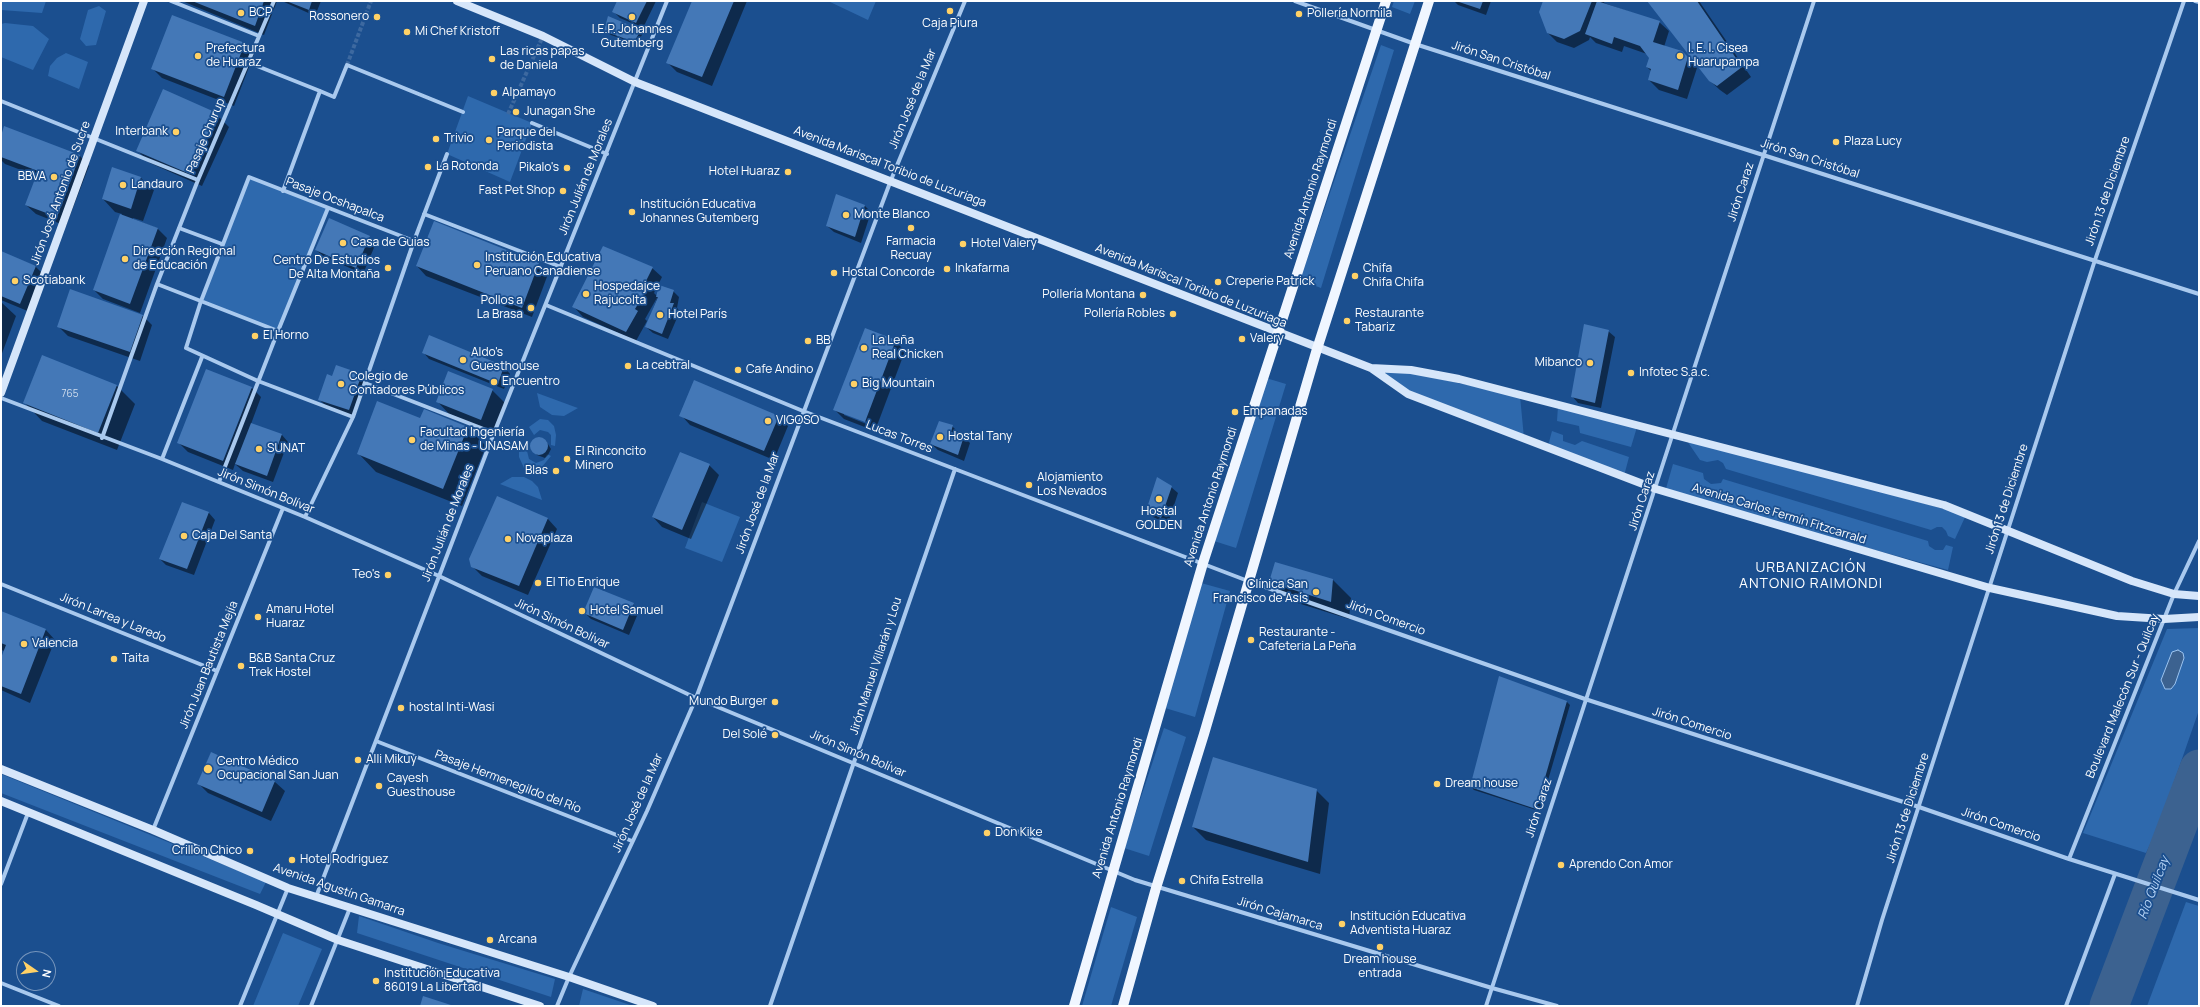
<!DOCTYPE html>
<meta charset="utf-8">
<style>
body{margin:0}
#map{position:relative;width:2200px;height:1007px;overflow:hidden;background:#1b4f8f;font-family:Manrope,sans-serif}
canvas{display:block}
.frame{position:absolute;inset:0;border:2px solid #fff;pointer-events:none}
.north{position:absolute;left:16px;top:951px;width:40px;height:40px;box-sizing:border-box;background:#1b4f8f;border:1px solid #7695bc;border-radius:50%;rotate:103deg;font-size:11px;font-weight:700;line-height:16px;text-align:center;color:#fff}
.north::after{content:'';display:block;margin:auto;width:14px;height:18px;background:#ffd166;clip-path:polygon(50% 0,100% 100%,50% 72%,0 100%)}
</style>
<div id="map">
<canvas width="2200" height="1007"></canvas>
<div class="frame"></div>
<div class="north">N</div>
</div>
<script>
const c = document.querySelector('canvas').getContext('2d');
c.lineJoin = 'round';
function fill(path, color) {
  c.fillStyle = color;
  c.fill(path, 'evenodd');
}
function shape(rows) {
  const path = new Path2D();
  for (const r of rows) {
    if (r.length === 3) {
      path.moveTo(r[0] + r[2], r[1]);
      path.arc(r[0], r[1], r[2], 0, 2 * Math.PI);
      continue;
    }
    path.moveTo(r[0], r[1]);
    for (let i = 2; i < r.length; i += 2) path.lineTo(r[i], r[i + 1]);
  }
  return path;
}
function stroke(path, color, width, dash) {
  c.strokeStyle = color;
  c.lineWidth = width;
  c.lineCap = dash ? 'butt' : 'round';
  c.setLineDash(dash || []);
  c.stroke(path);
}
function write(font, color, halo, rows, align = 'center') {
  c.font = font + ' Manrope,sans-serif';
  c.lineWidth = 3.5;
  c.setLineDash([]);
  c.textBaseline = 'middle';
  c.strokeStyle = halo;
  c.fillStyle = color;
  for (const [text, x, y, turn = 0] of rows) {
    c.save();
    c.translate(x, y);
    c.rotate((+turn || 0) * Math.PI / 180);
    c.textAlign = isNaN(turn) ? turn : align;
    if (halo) c.strokeText(text, 0, 0);
    c.fillText(text, 0, 0);
    c.restore();
  }
}
const green = shape([
 [1,1,46,1,42,13,1,10],
 [828,1,876,1,868,20],
 [1394,1,1415,1,1410,14,1392,7],
 [99,6,106,11,96,45,86,46,80,39,88,10],
 [5,23,33,26,49,39,33,70,1,57,1,24],
 [1381,45,1394,50,1321,288,1300,280],
 [66,53,88,62,79,89,48,76,50,66,57,58],
 [468,96,532,123,510,182,447,154],
 [249,177,328,208,278,331,201,301],
 [1374,369,1411,373,1520,396,1524,438,1410,391],
 [1266,378,1286,384,1236,548,1214,541],
 [537,393,575,407,578,408,564,416,552,415,540,407],
 [1558,406,1637,427,1631,447,1580,433,1579,426,1557,421],
 [540,419,548,420,554,426,556,435,555,446,551,445,551,435,548,432,540,430,534,435,529,427],
 [1552,431,1563,435,1563,441,1575,445,1582,441,1629,457,1624,476,1548,446],
 [1685,438,1966,515,1955,539,1948,536,1946,531,1942,527,1937,527,1931,530,1726,469,1723,463,1718,460,1707,462,1700,460],
 [527,451,529,459,536,463,544,460,547,454,551,456,541,468,529,471,524,468,519,457,519,452],
 [1673,464,1703,473,1704,479,1711,484,1721,483,1723,479,1928,541,1929,546,1935,550,1943,550,1946,545,1953,547,1948,570,1665,492],
 [512,477,524,477,532,481,538,487,542,500,500,484],
 [702,502,740,517,722,562,685,548],
 [1201,583,1230,591,1195,717,1165,708],
 [2199,628,2199,710,2159,825,2146,853,2083,833,2167,629],
 [1164,728,1186,737,1149,856,1124,848],
 [1,774,266,882,260,894,1,793],
 [2186,902,2199,906,2199,1006,2147,1006],
 [1111,907,1137,917,1111,1006,1082,1006],
 [359,916,438,943,555,979,551,997,357,933],
 [283,933,322,949,298,1006,253,1006],
 [583,989,633,1006,579,1006]
]);
const water = shape([
 [2178,650,2183,653,2184,658,2175,684,2171,689,2165,689,2161,680,2172,652,2178,650]
]);
const shadow = shape([
 [182,1,277,1,264,35],
 [282,1,321,1,315,16],
 [618,1,656,1,643,28,620,18,614,12],
 [693,1,747,1,712,86,677,72,668,63],
 [1454,1,1491,1,1486,15,1458,5],
 [1544,1,1605,1,1604,3,1659,22,1669,31,1664,47,1681,52,1697,68,1687,99,1659,90,1649,80,1651,71,1647,67,1650,58,1647,54,1624,46,1622,52,1596,43,1590,37,1589,40,1574,48,1557,42,1547,32],
 [1648,1,1699,1,1751,77,1727,95,1720,90,1709,80],
 [172,16,245,44,254,54,234,106,162,78,153,69],
 [605,31,640,31,643,33,637,44,608,34],
 [216,114,229,127,202,186,150,163,137,150],
 [1,138,80,156,89,166,66,226,36,214,26,205,37,176,5,164,1,160],
 [113,168,141,178,154,190,143,221,133,218,133,219,157,228,167,238,140,313,103,299,94,290,122,214,115,212,103,199],
 [837,195,865,206,871,212,861,243,834,232,827,226],
 [435,222,539,264,548,274,532,317,426,276,417,266],
 [369,237,376,243,363,274,323,256,316,250],
 [1,252,35,266,45,276,30,312,1,300],
 [652,268,662,277,654,293,657,296,673,291,679,297,677,308,680,311,668,339,653,333,646,327,658,296,645,319,647,321,636,341,583,317,574,307],
 [71,291,143,316,152,325,140,361,68,336,59,327],
 [1,302,16,316,1,356],
 [1608,331,1615,337,1601,408,1578,403,1572,396],
 [429,337,504,367,510,374,504,389,429,359,423,352],
 [895,341,905,351,875,431,844,419,834,409],
 [844,413,870,423,869,425,844,415],
 [42,356,117,386,135,404,117,450,42,421,24,402],
 [361,375,368,381,355,416,326,406,320,400,333,377],
 [252,388,261,397,251,424,282,435,288,442,273,482,243,471,235,464,233,470,188,452,179,443],
 [492,390,505,403,493,432,449,414,437,401],
 [681,415,778,417,788,426,774,460,690,425],
 [420,419,468,428,486,446,462,506,376,472,358,453],
 [952,426,958,432,958,435,964,437,970,443,964,461,938,450,931,444],
 [539,439,546,441,551,449,548,455,545,458,537,455,531,448,534,440],
 [709,465,719,475,691,539,662,527,653,517],
 [1171,487,1178,493,1168,524,1153,517,1147,511],
 [497,497,548,519,557,529,528,595,482,576,472,566],
 [183,503,209,513,215,520,194,575,166,565,160,559],
 [1333,580,1351,598,1349,619,1288,600,1270,581],
 [633,604,639,611,629,635,591,619,585,613],
 [1,612,46,630,55,640,30,703,1,690,1,661,5,651,1,650],
 [1500,678,1567,702,1570,705,1539,811,1474,790,1471,787],
 [211,753,275,782,285,791,271,821,208,793,198,783],
 [1316,790,1329,803,1320,874,1206,840,1193,827]
]);
const river = shape([
 [2109,1006,2199,769]
]);
const building = shape([
 [192,1,264,1,255,26],
 [286,1,312,1,309,10],
 [617,1,647,1,636,23,612,12],
 [692,1,734,1,702,77,666,63],
 [1456,1,1483,1,1480,9],
 [1543,1,1592,1,1580,31,1564,39,1547,33,1539,12],
 [1597,1,1660,21,1653,42,1682,51,1688,57,1678,90,1648,80,1651,69,1646,67,1649,58,1640,46,1614,37,1612,44,1585,34],
 [1647,1,1697,1,1742,67,1717,86,1709,81],
 [172,15,245,43,224,97,151,69],
 [608,16,641,30,634,42,604,31],
 [163,89,217,113,190,174,136,151],
 [4,126,80,155,57,217,25,205,38,171,1,157,1,136],
 [112,167,141,177,131,209,102,199],
 [836,194,865,205,855,237,826,226],
 [120,214,158,228,130,304,93,290],
 [329,218,370,236,356,268,315,250],
 [434,221,539,263,522,308,416,266],
 [603,246,653,267,645,283,649,286,635,309,638,311,626,332,572,307],
 [1,251,36,266,20,304,1,296],
 [659,285,674,290,670,303,674,303,662,334,645,327,658,297,656,297],
 [70,289,143,315,130,352,57,327],
 [1584,324,1609,330,1595,403,1571,397],
 [865,328,896,340,865,422,833,410],
 [429,335,504,366,498,384,422,353],
 [42,355,117,385,98,433,23,403],
 [336,365,362,374,349,410,318,400,327,374,332,376],
 [206,369,252,387,223,461,177,443],
 [448,371,493,389,481,420,436,402],
 [694,380,779,416,764,451,679,416],
 [377,401,420,418,424,409,468,427,443,489,357,454],
 [939,421,953,425,951,432,964,436,958,455,930,444],
 [251,423,282,434,267,476,235,464],
 [539,446,9],
 [680,452,710,464,682,530,652,517],
 [1157,477,1172,486,1161,518,1146,511],
 [497,496,548,518,519,586,471,567,469,559],
 [182,502,209,512,187,569,159,559],
 [1275,562,1333,579,1331,602,1269,582],
 [594,587,634,603,623,630,583,613],
 [1,611,46,629,21,694,1,686,1,658,6,645,1,643],
 [1499,676,1567,701,1536,809,1470,787],
 [211,752,275,781,262,812,197,784],
 [1213,757,1317,789,1308,862,1192,827],
 [423,996,454,1006,420,1006]
]);
const streetTunnel = shape([
 [347,65,371,1],
 [508,114,543,36]
]);
const street = shape([
 [171,1,259,36],
 [1295,1,1415,44,2199,294],
 [2195,1,2199,2],
 [247,62,320,91],
 [1,101,198,180],
 [532,123,607,154],
 [283,191,320,91,334,97,347,65,463,112],
 [424,214,561,267],
 [179,228,222,244],
 [157,284,278,331,328,208],
 [546,305,803,411,1248,581,1585,699,1919,807,2069,859,2199,900],
 [365,383,494,433],
 [1,398,162,459,305,517,439,576,696,698,1135,880,1492,988,1557,1006],
 [353,417,258,381,186,348,201,301,249,177,414,241],
 [102,438,157,284,198,180,274,1],
 [162,459,202,357],
 [219,482,278,331],
 [305,517,353,417,414,241,447,154],
 [1,584,217,671],
 [376,741,632,841],
 [153,830,283,508],
 [2069,859,2174,594,2199,541],
 [1,884,28,813],
 [316,897,494,433,667,1],
 [1,983,59,1006],
 [240,1006,288,888],
 [311,1006,350,908],
 [557,1006,569,977,647,811,696,698,891,180,965,1],
 [770,1006,955,469],
 [1486,1006,1814,1],
 [1857,1006,1882,920,2095,260,2184,1],
 [2066,1006,2115,874]
]);
const secondary = shape([
 [457,1,543,36,635,82,1371,368,1408,394,1656,489,1990,588,2117,616,2164,619,2199,617],
 [1371,368,1411,370,1459,379,1944,505,2132,581,2174,594,2199,596],
 [1,393,144,1],
 [1,769,153,830,288,888,569,977,653,1006],
 [1,801,256,905,338,940,540,1006]
]);
const primary = shape([
 [1074,1006,1203,563,1386,1],
 [1123,1006,1156,888,1204,734,1317,349,1429,1]
]);
const markers = [
 [950,11,4,"#ffd166"],
 [241,13,4,"#ffd166"],
 [1299,14,4,"#ffd166"],
 [377,17,4,"#ffd166"],
 [632,17,4,"#ffd166"],
 [407,32,4,"#ffd166"],
 [198,56,4,"#ffd166"],
 [1680,56,4,"#ffd166"],
 [492,59,4,"#ffd166"],
 [494,93,4,"#ffd166"],
 [516,112,4,"#ffd166"],
 [176,132,4,"#ffd166"],
 [436,139,4,"#ffd166"],
 [489,140,4,"#ffd166"],
 [1836,142,4,"#ffd166"],
 [428,167,4,"#ffd166"],
 [567,168,4,"#ffd166"],
 [788,172,4,"#ffd166"],
 [54,177,4,"#ffd166"],
 [123,185,4,"#ffd166"],
 [563,191,4,"#ffd166"],
 [632,212,4,"#ffd166"],
 [846,215,4,"#ffd166"],
 [911,228,4,"#ffd166"],
 [343,243,4,"#ffd166"],
 [963,244,4,"#ffd166"],
 [125,259,4,"#ffd166"],
 [477,265,4,"#ffd166"],
 [388,268,4,"#ffd166"],
 [947,269,4,"#ffd166"],
 [834,273,4,"#ffd166"],
 [1355,276,4,"#ffd166"],
 [15,281,4,"#ffd166"],
 [1218,282,4,"#ffd166"],
 [586,294,4,"#ffd166"],
 [1143,295,4,"#ffd166"],
 [531,308,4,"#ffd166"],
 [1173,314,4,"#ffd166"],
 [660,315,4,"#ffd166"],
 [1347,321,4,"#ffd166"],
 [255,336,4,"#ffd166"],
 [1242,339,4,"#ffd166"],
 [808,341,4,"#ffd166"],
 [864,348,4,"#ffd166"],
 [463,360,4,"#ffd166"],
 [1590,363,4,"#ffd166"],
 [628,366,4,"#ffd166"],
 [738,370,4,"#ffd166"],
 [1631,373,4,"#ffd166"],
 [494,382,4,"#ffd166"],
 [341,384,4,"#ffd166"],
 [854,384,4,"#ffd166"],
 [1235,412,4,"#ffd166"],
 [768,421,4,"#ffd166"],
 [940,437,4,"#ffd166"],
 [412,440,4,"#ffd166"],
 [259,449,4,"#ffd166"],
 [567,459,4,"#ffd166"],
 [556,471,4,"#ffd166"],
 [1029,485,4,"#ffd166"],
 [1159,499,4,"#ffd166"],
 [184,536,4,"#ffd166"],
 [508,539,4,"#ffd166"],
 [388,575,4,"#ffd166"],
 [538,583,4,"#ffd166"],
 [1316,592,4,"#ffd166"],
 [582,611,4,"#ffd166"],
 [258,617,4,"#ffd166"],
 [1251,640,4,"#ffd166"],
 [24,644,4,"#ffd166"],
 [114,659,4,"#ffd166"],
 [241,666,4,"#ffd166"],
 [775,702,4,"#ffd166"],
 [401,708,4,"#ffd166"],
 [775,735,4,"#ffd166"],
 [358,760,4,"#ffd166"],
 [208,769,5,"#ffd166"],
 [1437,784,4,"#ffd166"],
 [379,786,4,"#ffd166"],
 [987,833,4,"#ffd166"],
 [250,851,4,"#ffd166"],
 [292,860,4,"#ffd166"],
 [1561,865,4,"#ffd166"],
 [1182,881,4,"#ffd166"],
 [1342,924,4,"#ffd166"],
 [490,940,4,"#ffd166"],
 [1380,947,4,"#ffd166"],
 [376,981,4,"#ffd166"]
];
const numberNames = [
 ["765",70,394]
];
const poiNames = [
 ["BCP",249,13],
 ["Pollería Normila",1307,14],
 ["Rossonero",369,17,"right"],
 ["Caja Piura",950,24,"center"],
 ["I.E.P. Johannes",632,30,"center"],
 ["Gutemberg",632,44,"center"],
 ["Mi Chef Kristoff",415,32],
 ["Prefectura",206,49],
 ["de Huaraz",206,63],
 ["I. E. I. Cisea",1688,49],
 ["Huarupampa",1688,63],
 ["Las ricas papas",500,52],
 ["de Daniela",500,66],
 ["Alpamayo",502,93],
 ["Junagan She",524,112],
 ["Interbank",168,132,"right"],
 ["Parque del",497,133],
 ["Periodista",497,147],
 ["Trivio",444,139],
 ["Plaza Lucy",1844,142],
 ["La Rotonda",436,167],
 ["Pikalo's",559,168,"right"],
 ["Hotel Huaraz",780,172,"right"],
 ["BBVA",46,177,"right"],
 ["Landauro",131,185],
 ["Fast Pet Shop",555,191,"right"],
 ["Institución Educativa",640,205],
 ["Johannes Gutemberg",640,219],
 ["Monte Blanco",854,215],
 ["Farmacia",911,242,"center"],
 ["Recuay",911,256,"center"],
 ["Casa de Guias",351,243],
 ["Hotel Valery",971,244],
 ["Dirección Regional",133,252],
 ["de Educación",133,266],
 ["Institución Educativa",485,258],
 ["Peruano Canadiense",485,272],
 ["Centro De Estudios",380,261,"right"],
 ["De Alta Montaña",380,275,"right"],
 ["Inkafarma",955,269],
 ["Chifa",1363,269],
 ["Chifa Chifa",1363,283],
 ["Hostal Concorde",842,273],
 ["Scotiabank",23,281],
 ["Creperie Patrick",1226,282],
 ["Hospedajce",594,287],
 ["Rajucolta",594,301],
 ["Pollería Montana",1135,295,"right"],
 ["Pollos a",523,301,"right"],
 ["La Brasa",523,315,"right"],
 ["Pollería Robles",1165,314,"right"],
 ["Restaurante",1355,314],
 ["Tabariz",1355,328],
 ["Hotel París",668,315],
 ["El Horno",263,336],
 ["Valery",1250,339],
 ["BB",816,341],
 ["La Leña",872,341],
 ["Real Chicken",872,355],
 ["Aldo's",471,353],
 ["Guesthouse",471,367],
 ["Mibanco",1582,363,"right"],
 ["La cebtral",636,366],
 ["Cafe Andino",746,370],
 ["Infotec S.a.c.",1639,373],
 ["Colegio de",349,377],
 ["Contadores Públicos",349,391],
 ["Encuentro",502,382],
 ["Big Mountain",862,384],
 ["Empanadas",1243,412],
 ["VIGOSO",776,421],
 ["Facultad Ingeniería",420,433],
 ["de Minas - UNASAM",420,447],
 ["Hostal Tany",948,437],
 ["SUNAT",267,449],
 ["El Rinconcito",575,452],
 ["Minero",575,466],
 ["Blas",548,471,"right"],
 ["Alojamiento",1037,478],
 ["Los Nevados",1037,492],
 ["Hostal",1159,512,"center"],
 ["GOLDEN",1159,526,"center"],
 ["Caja Del Santa",192,536],
 ["Novaplaza",516,539],
 ["Teo's",380,575,"right"],
 ["El Tio Enrique",546,583],
 ["Clínica San",1308,585,"right"],
 ["Francisco de Asís",1308,599,"right"],
 ["Amaru Hotel",266,610],
 ["Huaraz",266,624],
 ["Hotel Samuel",590,611],
 ["Restaurante -",1259,633],
 ["Cafeteria La Peña",1259,647],
 ["Valencia",32,644],
 ["Taita",122,659],
 ["B&B Santa Cruz",249,659],
 ["Trek Hostel",249,673],
 ["Mundo Burger",767,702,"right"],
 ["hostal Inti-Wasi",409,708],
 ["Del Solé",767,735,"right"],
 ["Alli Mikuy",366,760],
 ["Centro Médico",217,762],
 ["Ocupacional San Juan",217,776],
 ["Cayesh",387,779],
 ["Guesthouse",387,793],
 ["Dream house",1445,784],
 ["Don Kike",995,833],
 ["Crillon Chico",242,851,"right"],
 ["Hotel Rodriguez",300,860],
 ["Aprendo Con Amor",1569,865],
 ["Chifa Estrella",1190,881],
 ["Institución Educativa",1350,917],
 ["Adventista Huaraz",1350,931],
 ["Arcana",498,940],
 ["Dream house",1380,960,"center"],
 ["entrada",1380,974,"center"],
 ["Institución Educativa",384,974],
 ["86019 La Libertad",384,988]
];
const streetNames = [
 ["Jirón San Cristóbal",1501,61,18],
 ["Jirón José de la Mar",913,99,-68],
 ["Pasaje Churup",206,136,-67],
 ["Jirón San Cristóbal",1810,159,18],
 ["Avenida Mariscal Toribio de Luzuriaga",890,167,21],
 ["Jirón Julián de Morales",586,177,-68],
 ["Avenida Antonio Raymondi",1311,189,-72],
 ["Jirón 13 de Diciembre",2108,191,-71],
 ["Jirón Caraz",1741,192,-72],
 ["Jirón José Antonio de Sucre",61,193,-70],
 ["Pasaje Ocshapalca",335,200,21],
 ["Avenida Mariscal Toribio de Luzuriaga",1191,286,22],
 ["Lucas Torres",899,437,21],
 ["Jirón Simón Bolívar",266,491,22],
 ["Avenida Antonio Raymondi",1211,497,-72],
 ["Jirón 13 de Diciembre",2007,499,-72],
 ["Jirón Caraz",1642,501,-72],
 ["Jirón José de la Mar",758,503,-70],
 ["Avenida Carlos Fermín Fitzcarrald",1779,514,17],
 ["Jirón Julián de Morales",448,523,-69],
 ["Jirón Larrea y Laredo",113,618,22],
 ["Jirón Comercio",1386,618,20],
 ["Jirón Simón Bolívar",562,624,25],
 ["Jirón Juan Bautista Mejía",209,665,-68],
 ["Jirón Manuel Villarán y Lou",876,666,-72],
 ["Boulevard Malecón Sur - Quilcay",2123,696,-68],
 ["Jirón Comercio",1692,724,18],
 ["Jirón Simón Bolívar",858,754,23],
 ["Pasaje Hermenegildo del Río",508,782,21],
 ["Jirón José de la Mar",638,803,-66],
 ["Avenida Antonio Raymondi",1118,808,-73],
 ["Jirón Caraz",1539,808,-72],
 ["Jirón 13 de Diciembre",1908,808,-72],
 ["Jirón Comercio",2001,825,19],
 ["Avenida Agustín Gamarra",339,890,19],
 ["Jirón Cajamarca",1280,914,17]
];
const waterNames = [
 ["Río Quilcay",2154,888,-69]
];
const quarterNames = [
 ["URBANIZACIÓN",1811,568],
 ["ANTONIO RAIMONDI",1811,584]
];
fill(green, '#2e69ad');
fill(water, '#3c6290');
stroke(water, '#9cc4f0', 1);
fill(shadow, '#0007');
stroke(river, '#3c6290', 39);
fill(building, '#4478b7');
stroke(streetTunnel, '#3d69a0', 4, [4, 2]);
stroke(street, '#a9c9ee', 4);
stroke(secondary, '#d6e6fa', 8);
stroke(primary, '#f0f6ff', 10);
for (const [x, y, r, color] of markers) {
  const dot = new Path2D();
  dot.arc(x, y, r, 0, 2 * Math.PI);
  c.fillStyle = color;
  c.fill(dot);
  stroke(dot, '#1b4f8f', 1.5);
}
write('10px', '#d0dded', null, numberNames);
write('12px', '#fff', '#1b4f8f', poiNames, 'left');
write('12px', '#fff', '#1b4f8f', streetNames);
write('italic 13px', '#b5d3f5', '#1b4f8f', waterNames);
c.letterSpacing = '1px';
write('14px', '#fff', '#1b4f8f', quarterNames);
c.letterSpacing = '0px';
</script>
